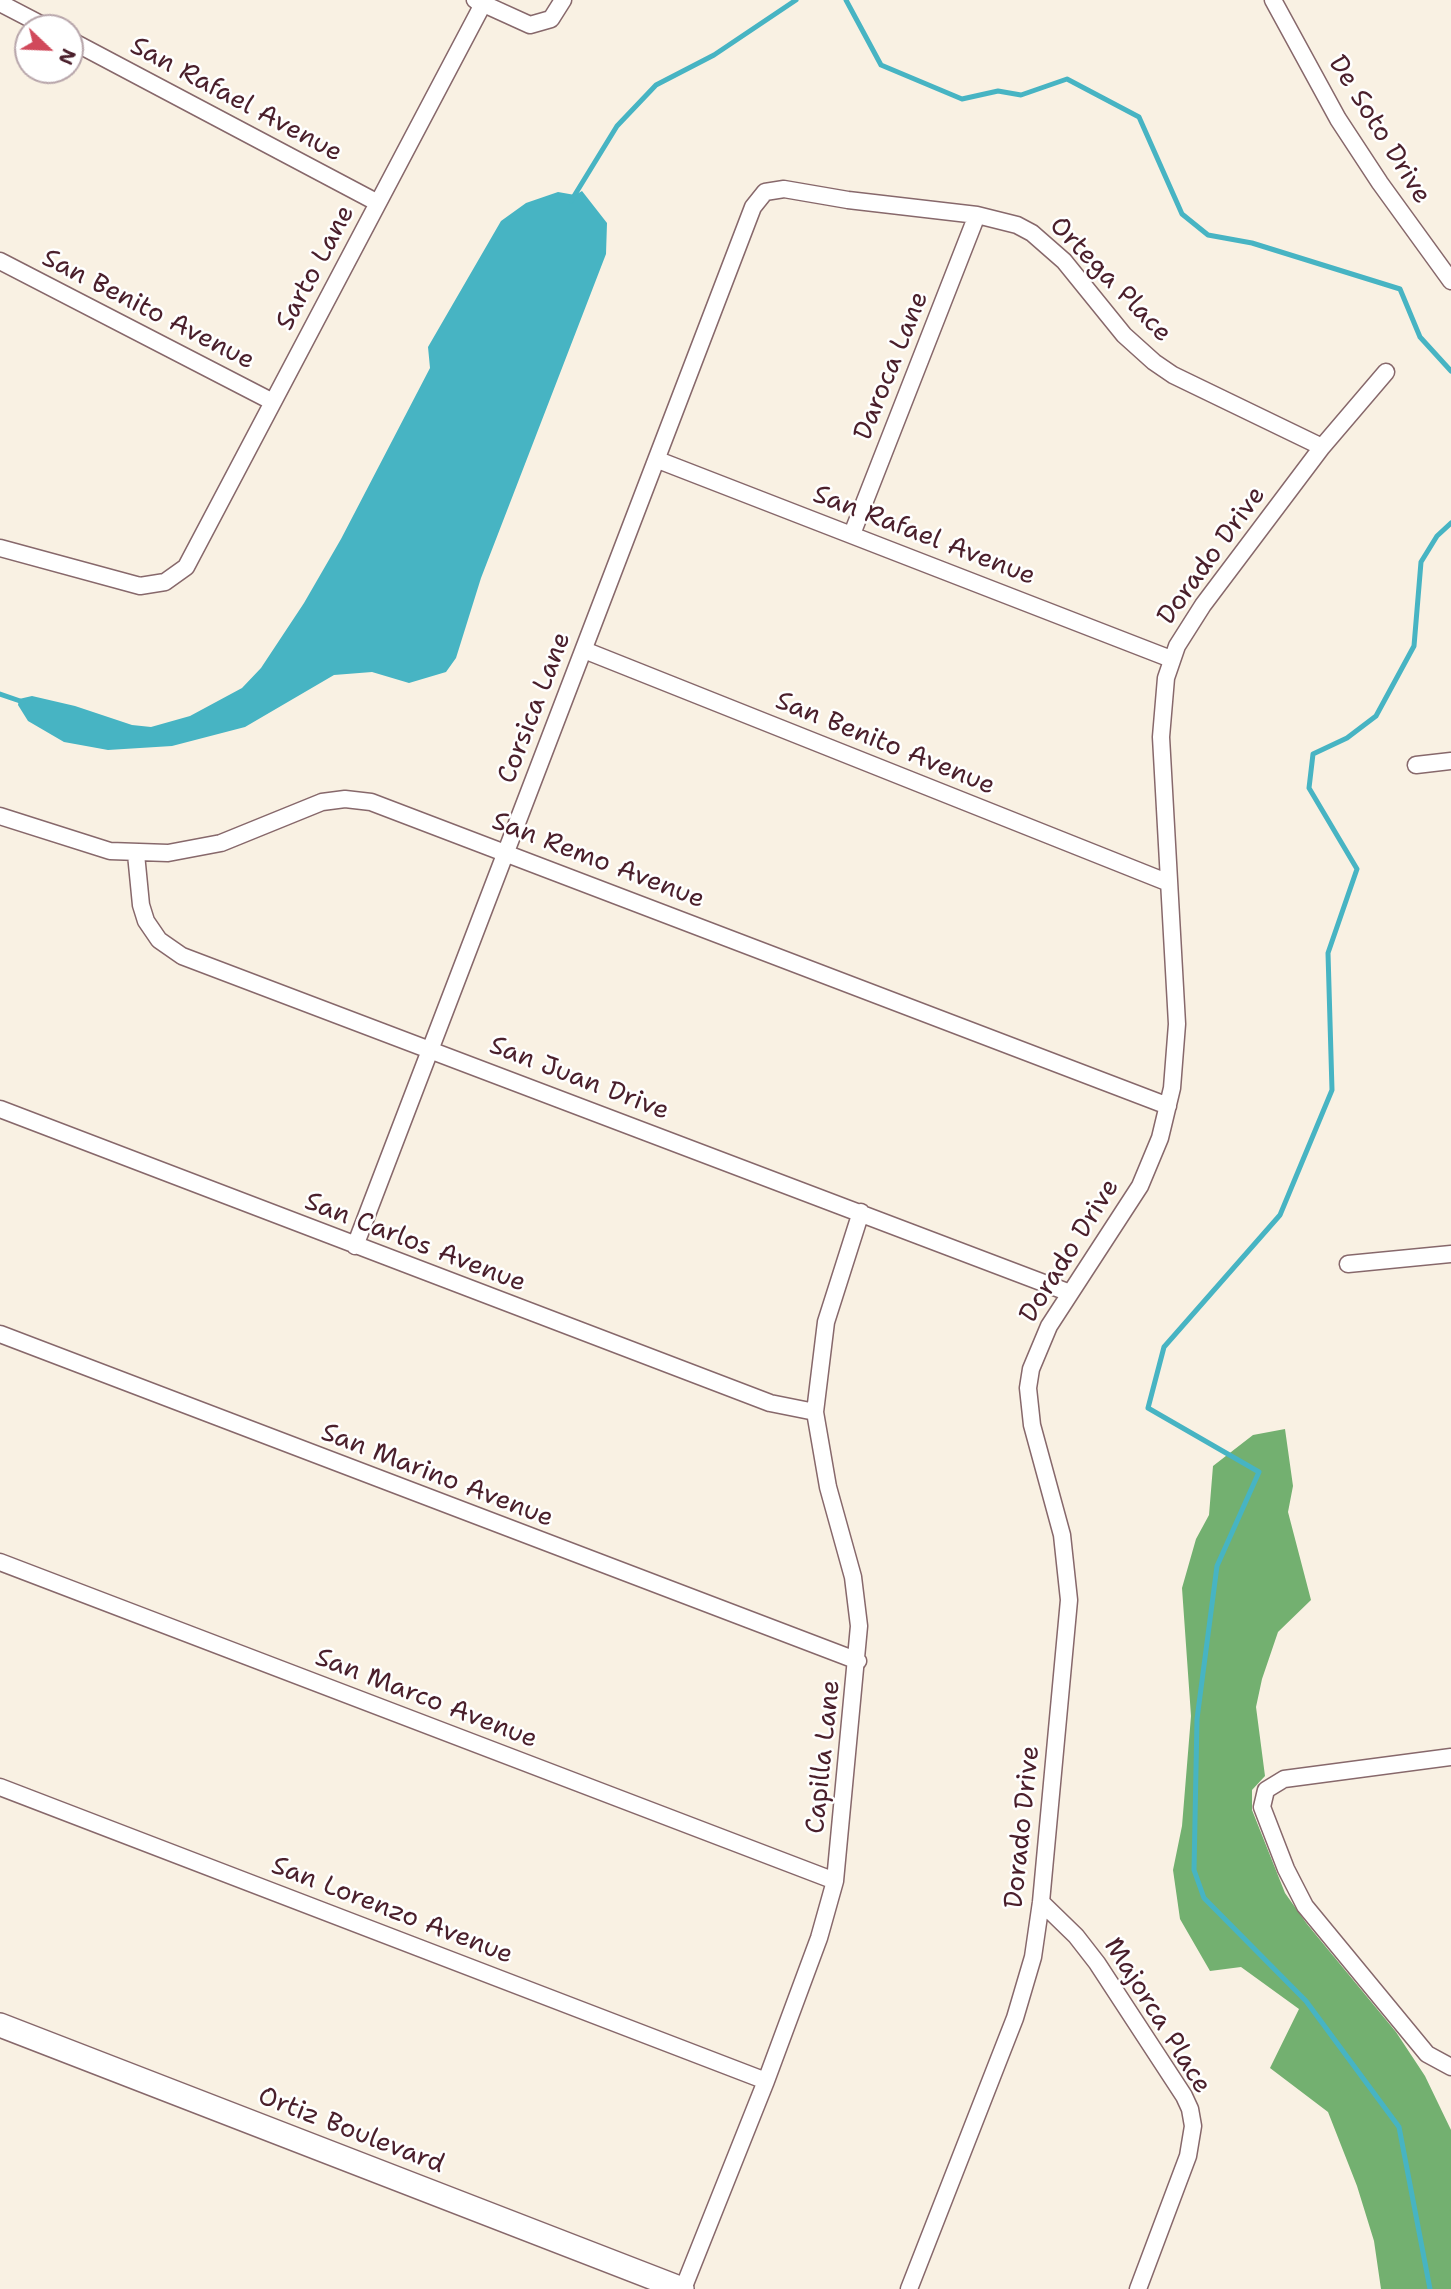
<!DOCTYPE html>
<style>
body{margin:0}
#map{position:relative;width:1451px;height:2289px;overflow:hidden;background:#f9f1e3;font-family:"Shantell Sans",sans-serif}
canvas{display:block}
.north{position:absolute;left:14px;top:14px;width:70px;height:70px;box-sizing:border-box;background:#fff;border:2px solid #b7a5aa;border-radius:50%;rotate:113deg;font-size:19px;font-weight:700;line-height:28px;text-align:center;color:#4a1f2b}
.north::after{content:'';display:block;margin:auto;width:24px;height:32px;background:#d1495b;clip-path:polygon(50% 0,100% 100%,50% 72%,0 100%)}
</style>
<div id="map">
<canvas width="1451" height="2289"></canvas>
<div class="north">N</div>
</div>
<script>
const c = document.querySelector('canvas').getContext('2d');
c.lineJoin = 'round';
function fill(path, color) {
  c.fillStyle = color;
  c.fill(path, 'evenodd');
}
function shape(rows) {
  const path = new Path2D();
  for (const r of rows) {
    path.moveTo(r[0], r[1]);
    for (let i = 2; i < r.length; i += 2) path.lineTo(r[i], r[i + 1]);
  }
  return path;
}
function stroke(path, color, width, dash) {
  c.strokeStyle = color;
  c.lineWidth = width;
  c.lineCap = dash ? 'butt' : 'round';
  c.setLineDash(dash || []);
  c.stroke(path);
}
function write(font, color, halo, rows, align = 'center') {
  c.font = font + ' "Shantell Sans",sans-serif';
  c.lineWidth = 5;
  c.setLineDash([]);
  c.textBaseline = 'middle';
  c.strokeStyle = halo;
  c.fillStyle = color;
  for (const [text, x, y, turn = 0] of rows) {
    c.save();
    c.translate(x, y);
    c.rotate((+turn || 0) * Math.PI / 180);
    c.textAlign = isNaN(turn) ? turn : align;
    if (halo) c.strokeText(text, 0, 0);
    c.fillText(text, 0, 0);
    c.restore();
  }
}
const forest = shape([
 [1285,1429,1293,1486,1288,1512,1311,1600,1278,1632,1262,1679,1256,1707,1265,1776,1252,1790,1252,1810,1285,1893,1307,1924,1396,2032,1425,2076,1451,2130,1451,2289,1381,2289,1374,2241,1357,2186,1328,2112,1270,2068,1299,2009,1241,1967,1210,1971,1180,1919,1173,1870,1182,1826,1191,1716,1182,1588,1196,1539,1209,1515,1213,1466,1253,1435]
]);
const water = shape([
 [582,191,607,223,606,254,481,578,456,658,446,672,409,683,372,672,334,675,245,727,172,746,108,750,64,742,28,721,18,705,19,699,32,696,75,706,132,725,151,727,190,716,242,688,261,668,304,603,341,539,430,368,428,347,501,221,526,203,558,192,575,195]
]);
const stream = shape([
 [846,0,881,65,962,99,998,91,1021,95,1067,79,1139,117,1182,214,1208,235,1252,243,1400,289,1420,337,1451,371],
 [571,201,617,126,656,85,714,55,796,0],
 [0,694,23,702],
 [1430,2289,1399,2127,1306,2001,1204,1898,1194,1870,1197,1719,1217,1566,1259,1472,1148,1408,1164,1347,1280,1215,1332,1090,1328,953,1357,869,1309,788,1313,754,1347,738,1376,716,1414,646,1421,562,1437,536,1451,523]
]);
const street = shape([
 [475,0,530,25,551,19,563,0],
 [1273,0,1338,119,1380,183,1451,281],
 [0,3,48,28],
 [70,40,378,203],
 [0,261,273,402],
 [658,460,1171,659],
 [852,534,977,215],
 [0,548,140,586,165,582,186,567,483,4],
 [584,650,1169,883],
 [1416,765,1451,761],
 [0,816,110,851,168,853,221,843,322,802,345,799,371,802,1168,1106],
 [136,854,141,905,146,921,159,940,182,956,1070,1293],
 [0,1109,770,1403,815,1412],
 [355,1246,753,207,765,192,784,189,848,200,977,215,1017,225,1032,233,1064,261,1124,335,1154,362,1173,375,1322,447],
 [1348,1264,1451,1254],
 [0,1334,858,1661],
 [0,1562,835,1881],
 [1451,1757,1284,1779,1266,1790,1262,1807,1286,1869,1305,1906,1427,2054,1451,2067],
 [0,1787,766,2081],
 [1041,1902,1076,1936,1097,1963,1184,2096,1190,2109,1193,2126,1188,2156,1138,2289],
 [683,2289,766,2081,819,1938,835,1881,859,1626,853,1577,828,1487,815,1412,826,1322,861,1212],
 [909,2289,1015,2018,1033,1957,1041,1902,1069,1600,1062,1535,1032,1425,1028,1388,1031,1369,1049,1326,1140,1186,1160,1138,1172,1088,1177,1024,1161,737,1166,678,1177,646,1203,605,1322,447,1386,372]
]);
const secondary = shape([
 [0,2025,682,2289]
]);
const streetNames = [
 ["San Rafael Avenue",236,100,28],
 ["De Soto Drive",1379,130,58],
 ["Sarto Lane",316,268,-62],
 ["Ortega Place",1110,280,46],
 ["San Benito Avenue",148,310,27],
 ["Daroca Lane",892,366,-68],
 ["San Rafael Avenue",924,536,21],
 ["Dorado Drive",1212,556,-54],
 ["Corsica Lane",535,708,-69],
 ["San Benito Avenue",885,744,22],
 ["San Remo Avenue",598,861,21],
 ["San Juan Drive",579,1079,21],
 ["San Carlos Avenue",415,1243,21],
 ["Dorado Drive",1070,1251,-58],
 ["San Marino Avenue",437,1476,21],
 ["San Marco Avenue",426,1699,21],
 ["Capilla Lane",824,1757,-84],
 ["Dorado Drive",1023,1827,-84],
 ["San Lorenzo Avenue",392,1911,21],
 ["Majorca Place",1157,2016,58],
 ["Ortiz Boulevard",351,2131,21]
];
fill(forest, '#73b070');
fill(water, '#47b4c3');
stroke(stream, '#47b4c3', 5);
stroke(street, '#87686b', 19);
stroke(secondary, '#87686b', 26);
stroke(street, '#fff', 16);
stroke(secondary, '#fff', 23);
write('26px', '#4a1f2b', '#fff', streetNames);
</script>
